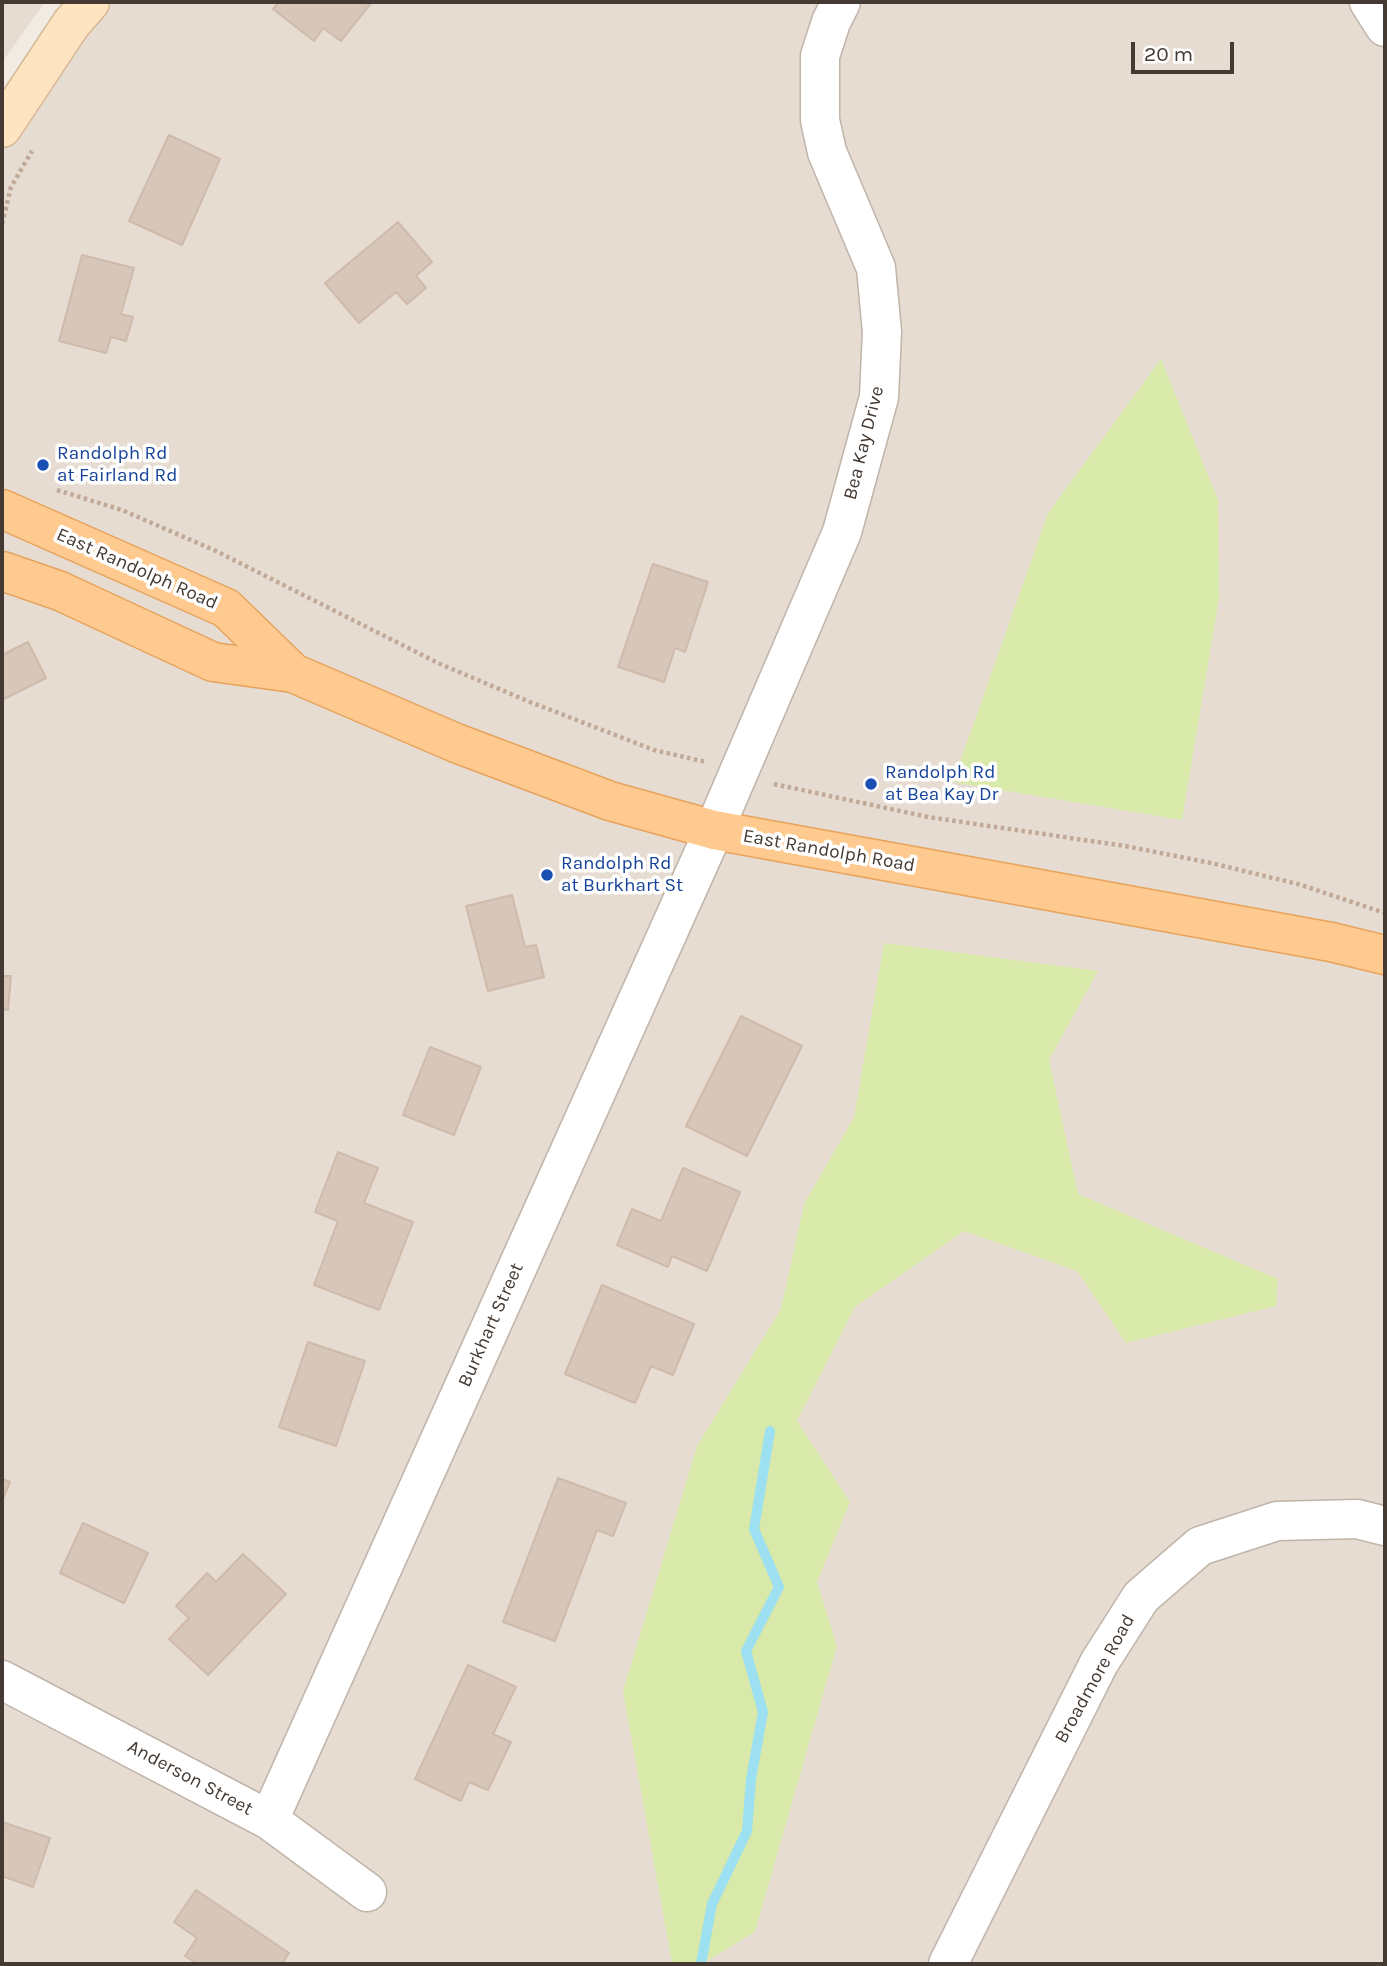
<!DOCTYPE html>
<style>
body{margin:0}
#map{position:relative;width:1387px;height:1966px;overflow:hidden;background:#f2ebe3;font-family:Karla,sans-serif}
canvas{display:block}
.frame{position:absolute;inset:0;border:4px solid #443a33;pointer-events:none}
.scale{position:absolute;left:1131px;top:42px;width:103px;height:32px;box-sizing:border-box;border:4px solid #443a33;border-top:0;padding-left:9px;font-size:21px;line-height:24px;white-space:nowrap;color:#443a33;-webkit-text-stroke:5px #fff;paint-order:stroke}
</style>
<div id="map">
<canvas width="1387" height="1966"></canvas>
<div class="frame"></div>
<div class="scale">20 m</div>
</div>
<script>
const c = document.querySelector('canvas').getContext('2d');
c.lineJoin = 'round';
function fill(path, color) {
  c.fillStyle = color;
  c.fill(path, 'evenodd');
}
function shape(rows) {
  const path = new Path2D();
  for (const r of rows) {
    path.moveTo(r[0], r[1]);
    for (let i = 2; i < r.length; i += 2) path.lineTo(r[i], r[i + 1]);
  }
  return path;
}
function stroke(path, color, width, dash) {
  c.strokeStyle = color;
  c.lineWidth = width;
  c.lineCap = dash ? 'butt' : 'round';
  c.setLineDash(dash || []);
  c.stroke(path);
}
function write(font, color, halo, rows, align = 'center') {
  c.font = font + ' Karla,sans-serif';
  c.lineWidth = 7;
  c.setLineDash([]);
  c.textBaseline = 'middle';
  c.strokeStyle = halo;
  c.fillStyle = color;
  for (const [text, x, y, turn = 0] of rows) {
    c.save();
    c.translate(x, y);
    c.rotate((+turn || 0) * Math.PI / 180);
    c.textAlign = isNaN(turn) ? turn : align;
    if (halo) c.strokeText(text, 0, 0);
    c.fillText(text, 0, 0);
    c.restore();
  }
}
const residential = shape([
 [2,2,45,2,2,62],
 [90,2,1385,2,1385,1964,2,1964,2,128]
]);
const green = shape([
 [1161,359,1218,500,1219,599,1182,820,953,782,1048,513],
 [884,943,1098,971,1049,1060,1078,1194,1278,1279,1276,1306,1126,1343,1077,1271,964,1231,855,1307,797,1421,850,1502,817,1582,837,1646,755,1932,702,1964,672,1964,623,1691,697,1446,781,1309,804,1204,854,1117]
]);
const stream = shape([
 [701,1964,712,1904,747,1831,751,1779,763,1712,746,1651,779,1587,754,1529,770,1431]
]);
const building = shape([
 [279,2,372,2,341,41,323,28,314,41,273,9,279,2],
 [169,135,220,159,182,245,129,221,169,135],
 [398,222,432,262,416,276,426,288,407,304,396,292,359,323,325,283,398,222],
 [82,255,134,268,121,314,133,317,126,341,111,337,106,353,59,341,82,255],
 [653,564,708,582,685,652,675,648,664,682,618,667,653,564],
 [28,642,46,678,2,700,2,655,28,642],
 [512,895,525,947,536,945,544,977,488,991,466,906,512,895],
 [2,976,11,976,8,1010,2,1009,2,976],
 [741,1016,802,1046,747,1156,686,1126,741,1016],
 [430,1047,481,1067,454,1135,403,1115,430,1047],
 [338,1152,378,1168,364,1203,413,1222,379,1310,314,1285,338,1221,315,1212,338,1152],
 [683,1168,740,1192,707,1271,672,1256,668,1267,617,1245,632,1209,661,1221,683,1168],
 [602,1285,694,1324,673,1375,651,1366,635,1403,565,1374,602,1285],
 [308,1342,365,1361,336,1446,279,1427,308,1342],
 [558,1478,626,1503,613,1536,597,1530,555,1641,503,1622,558,1478],
 [2,1479,10,1482,2,1501,2,1479],
 [83,1523,148,1553,124,1603,60,1573,83,1523],
 [243,1554,286,1594,208,1675,169,1639,189,1618,176,1606,207,1573,216,1582,243,1554],
 [468,1665,516,1687,493,1734,511,1742,488,1790,469,1782,461,1801,415,1779,468,1665],
 [2,1822,50,1838,33,1887,2,1876,2,1822],
 [196,1890,289,1953,282,1964,197,1964,185,1956,197,1938,174,1922,196,1890]
]);
const path = shape([
 [2,224,11,187,32,151],
 [57,490,122,510,216,551,440,664,530,702,654,750,706,762],
 [774,784,928,817,1125,846,1211,863,1298,884,1385,913]
]);
const street = shape([
 [1369,2,1385,27],
 [2,1680,269,1820,367,1892],
 [269,1820,714,830,842,532,879,397,882,332,876,268,827,152,820,120,820,56,831,22,841,2],
 [948,1964,1099,1663,1141,1597,1200,1546,1277,1521,1357,1519,1385,1526]
]);
const secondary = shape([
 [2,128,71,24,90,2]
]);
const primary = shape([
 [2,509,226,608,293,673],
 [2,571,60,591,213,662,293,673,456,743,610,801,714,830,1331,942,1385,955]
]);
const markers = [
 [43,465,7,"#1a4fb4"],
 [871,784,7,"#1a4fb4"],
 [547,875,7,"#1a4fb4"]
];
const streetNames = [
 ["Bea Kay Drive",864,443,-76],
 ["East Randolph Road",137,569,24],
 ["East Randolph Road",829,851,10],
 ["Burkhart Street",491,1325,-66],
 ["Broadmore Road",1095,1679,-61],
 ["Anderson Street",190,1778,28]
];
const transitNames = [
 ["Randolph Rd",57,454],
 ["at Fairland Rd",57,476],
 ["Randolph Rd",885,773],
 ["at Bea Kay Dr",885,795],
 ["Randolph Rd",561,864],
 ["at Burkhart St",561,886]
];
fill(residential, '#e6dcd1');
fill(green, '#d8e9aa');
stroke(stream, '#9ce0f2', 10);
fill(building, '#d7c7bb');
stroke(building, '#cfbaab', 2);
stroke(street, '#c1b4a9', 41);
stroke(secondary, '#d7b893', 41);
stroke(primary, '#e7a35c', 41);
stroke(path, '#c0a996', 4.5, [3.5, 3.5]);
stroke(street, '#fff', 38);
stroke(secondary, '#ffe4c1', 38);
stroke(primary, '#ffca90', 38);
for (const [x, y, r, color] of markers) {
  const dot = new Path2D();
  dot.arc(x, y, r, 0, 2 * Math.PI);
  c.fillStyle = color;
  c.fill(dot);
  stroke(dot, '#fff', 2.5);
}
write('19px', '#443a33', '#fff', streetNames);
write('19px', '#164399', '#fff', transitNames, 'left');
</script>
